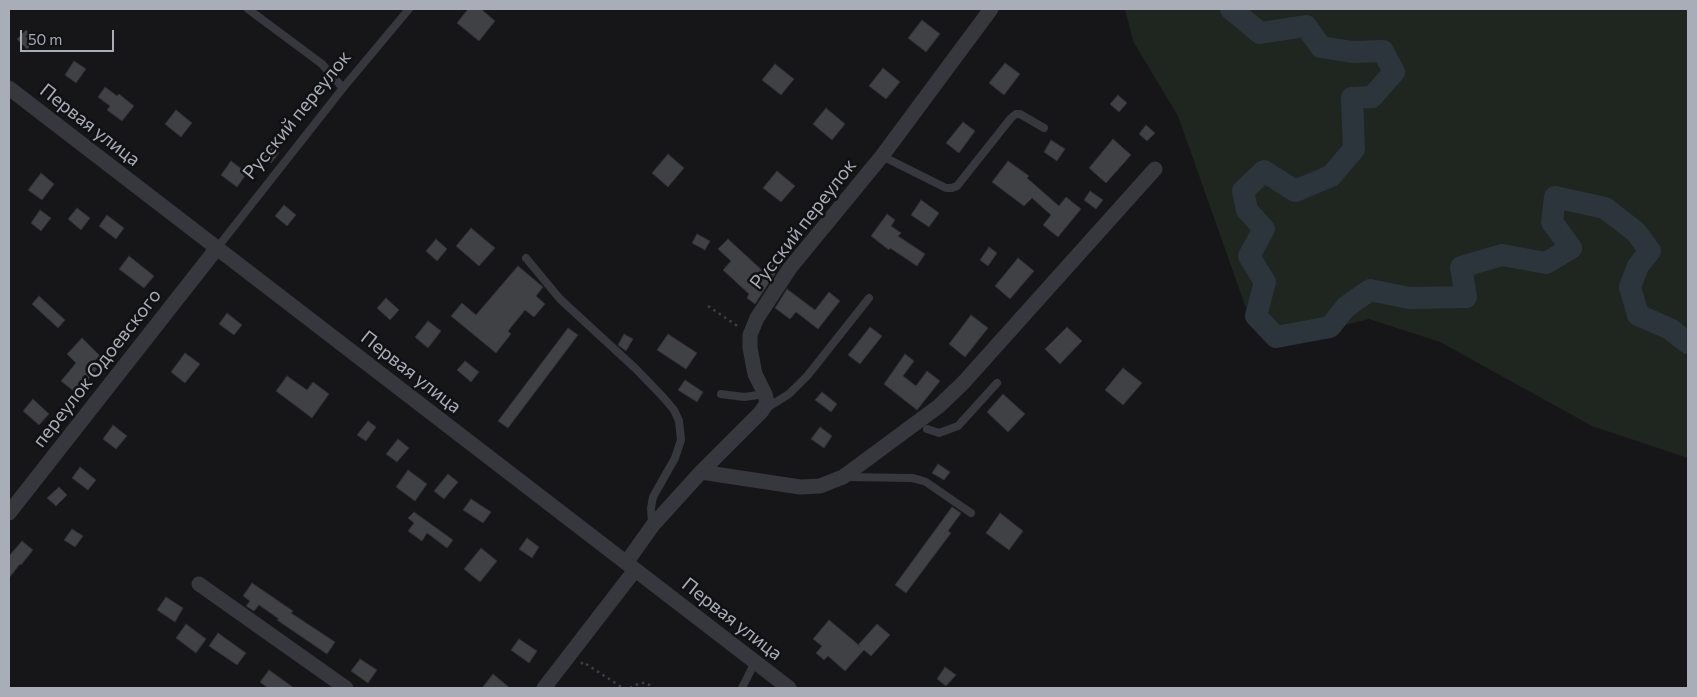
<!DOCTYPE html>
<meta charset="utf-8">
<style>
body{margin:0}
#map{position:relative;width:1697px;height:697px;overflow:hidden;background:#161618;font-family:Commissioner,sans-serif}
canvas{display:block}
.frame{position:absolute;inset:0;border:10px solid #a8adb8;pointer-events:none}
.scale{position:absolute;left:20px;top:30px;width:94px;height:22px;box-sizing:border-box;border:2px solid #a8adb8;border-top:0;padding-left:6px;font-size:15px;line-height:18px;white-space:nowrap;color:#a8adb8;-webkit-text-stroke:4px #111113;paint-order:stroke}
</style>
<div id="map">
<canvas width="1697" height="697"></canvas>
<div class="frame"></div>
<div class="scale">50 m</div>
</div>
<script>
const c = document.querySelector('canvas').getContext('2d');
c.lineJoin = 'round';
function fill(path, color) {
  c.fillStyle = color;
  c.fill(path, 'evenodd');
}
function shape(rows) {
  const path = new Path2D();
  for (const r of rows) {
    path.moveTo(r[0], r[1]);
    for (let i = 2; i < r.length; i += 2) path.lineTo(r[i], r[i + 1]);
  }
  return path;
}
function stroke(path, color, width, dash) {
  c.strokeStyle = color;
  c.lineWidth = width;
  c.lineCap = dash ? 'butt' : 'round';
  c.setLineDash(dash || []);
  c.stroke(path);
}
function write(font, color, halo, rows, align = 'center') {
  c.font = font + ' Commissioner,sans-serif';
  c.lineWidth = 5;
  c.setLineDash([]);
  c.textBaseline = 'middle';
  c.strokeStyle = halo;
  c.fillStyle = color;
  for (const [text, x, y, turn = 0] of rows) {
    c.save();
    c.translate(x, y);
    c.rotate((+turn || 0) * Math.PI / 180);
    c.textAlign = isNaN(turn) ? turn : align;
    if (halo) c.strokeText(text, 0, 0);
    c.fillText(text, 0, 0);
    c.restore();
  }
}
const green = shape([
 [1125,9,1688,9,1688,458,1592,426,1440,342,1369,319,1277,342,1261,335,1252,325,1178,116,1133,41]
]);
const river = shape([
 [1231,9,1260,33,1306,26,1321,47,1353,52,1383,51,1394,72,1372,97,1352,98,1354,149,1331,176,1295,191,1264,171,1243,191,1247,210,1264,229,1249,256,1265,282,1256,316,1276,337,1330,327,1346,307,1370,290,1409,298,1466,297,1461,267,1502,255,1546,263,1571,248,1552,222,1555,197,1605,208,1636,232,1650,251,1638,266,1630,287,1638,315,1670,329,1688,343]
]);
const building = shape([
 [468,9,481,9,495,21,479,41,457,23,468,9],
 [922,20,940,34,926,52,908,38,922,20],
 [26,30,36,40,27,49,17,39,26,30],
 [74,61,86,69,76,83,65,75,74,61],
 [1005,63,1020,74,1004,95,989,83,1005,63],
 [775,64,794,79,781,95,762,80,775,64],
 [883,68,900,82,886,99,869,86,883,68],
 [105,87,117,96,119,94,134,106,122,121,107,110,110,106,98,97,105,87],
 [1118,95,1127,103,1119,112,1110,104,1118,95],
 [826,108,845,124,832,140,813,124,826,108],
 [176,110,192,123,181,137,165,124,176,110],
 [963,122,975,131,959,153,946,143,963,122],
 [1146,125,1155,133,1147,141,1139,134,1146,125],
 [1113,139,1131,155,1106,183,1089,168,1113,139],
 [1051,140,1065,149,1057,161,1044,152,1051,140],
 [270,147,279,153,271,163,263,157,270,147],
 [668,154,684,168,668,187,652,173,668,154],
 [231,161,247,173,237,187,221,175,231,161],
 [1008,161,1029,176,1027,178,1059,206,1066,197,1081,209,1058,237,1043,225,1051,215,1032,198,1024,206,992,182,1008,161],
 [777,171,795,186,781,202,763,188,777,171],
 [41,173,54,184,42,200,28,190,41,173],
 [1090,191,1103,200,1096,209,1084,200,1090,191],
 [921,200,939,213,929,227,911,215,921,200],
 [284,205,296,215,287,226,275,216,284,205],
 [77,208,90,218,81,230,68,219,77,208],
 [40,210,51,218,41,231,31,223,40,210],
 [887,214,895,220,891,226,901,233,898,236,925,254,917,266,890,248,889,250,871,236,887,214],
 [107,215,124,228,116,239,99,226,107,215],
 [471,228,495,248,479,266,456,246,471,228],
 [697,234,710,241,705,250,692,243,697,234],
 [436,239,447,249,437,261,426,251,436,239],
 [728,239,765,273,776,259,782,263,755,304,747,298,749,294,723,270,731,261,718,249,728,239],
 [989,247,997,253,988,266,980,260,989,247],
 [129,256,154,276,144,288,119,269,129,256],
 [1018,258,1034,271,1010,299,995,286,1018,258],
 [518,266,543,287,536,296,545,304,534,317,525,310,508,331,511,334,496,353,451,316,462,303,476,315,518,266],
 [787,289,815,310,829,292,840,301,818,329,796,312,790,319,775,308,787,289],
 [39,296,65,320,58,328,32,304,39,296],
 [386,298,399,310,390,320,377,308,386,298],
 [227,313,242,325,234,335,219,324,227,313],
 [971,315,988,328,965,357,949,344,971,315],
 [428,321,441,331,428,348,415,337,428,321],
 [870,327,882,336,860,364,848,355,870,327],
 [1067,327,1082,341,1060,364,1045,349,1067,327],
 [568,328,578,335,508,428,498,421,568,328],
 [624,334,633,339,626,351,618,345,624,334],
 [668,334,697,353,686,369,657,350,668,334],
 [82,338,100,356,91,364,97,369,76,393,61,381,76,363,67,354,82,338],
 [185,353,200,364,185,383,171,372,185,353],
 [905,354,914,361,903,376,916,386,927,371,940,381,917,410,884,384,905,354],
 [465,361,479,372,471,382,457,370,465,361],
 [1123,368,1142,383,1123,405,1105,390,1123,368],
 [287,376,307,390,313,382,329,394,312,418,276,391,287,376],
 [685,380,703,392,697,402,678,390,685,380],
 [822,392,837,404,831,412,815,400,822,392],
 [1003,394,1025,414,1008,432,987,412,1003,394],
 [33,399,49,414,39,425,23,411,33,399],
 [368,421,376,427,366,441,357,435,368,421],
 [113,425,127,436,116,449,103,439,113,425],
 [820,427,832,436,824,448,811,439,820,427],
 [398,439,409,448,397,462,386,454,398,439],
 [938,464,950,472,944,480,932,473,938,464],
 [80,467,96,480,88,490,72,478,80,467],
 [408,470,427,484,415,501,396,487,408,470],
 [448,474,458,482,444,499,434,491,448,474],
 [59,487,67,495,56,506,47,498,59,487],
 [471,499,491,512,483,523,463,510,471,499],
 [952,507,961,513,948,531,951,533,906,593,895,585,952,507],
 [414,512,453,540,447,548,427,533,422,541,408,531,414,523,408,518,414,512],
 [1000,513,1023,531,1009,550,986,533,1000,513],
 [72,529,83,536,75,547,64,540,72,529],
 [527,538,539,547,532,558,519,549,527,538],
 [22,541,33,550,21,565,20,564,9,578,9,556,22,541],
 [481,548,497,561,480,582,464,569,481,548],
 [252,583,293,611,291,613,335,642,327,654,277,620,279,619,259,605,254,611,246,606,250,601,243,596,252,583],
 [166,597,183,608,175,622,157,610,166,597],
 [829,620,860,646,858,645,877,624,890,635,871,656,864,650,845,671,828,656,824,660,816,653,822,646,813,639,829,620],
 [186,624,206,639,196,653,176,638,186,624],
 [218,633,246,653,237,665,209,646,218,633],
 [519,639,537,651,529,663,511,650,519,639],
 [360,659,377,670,368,683,351,671,360,659],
 [945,667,956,675,946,686,937,679,945,667],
 [269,670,294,688,268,688,260,682,269,670],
 [493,674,510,688,482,688,493,674]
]);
const path = shape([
 [708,306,739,327],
 [581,664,583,662,623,688],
 [630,688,640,683,647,683,653,688]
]);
const service = shape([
 [248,9,322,64,343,88],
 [882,156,946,188,952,188,957,186,1011,118,1016,114,1020,114,1044,128],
 [217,248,343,88,409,9],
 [526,258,560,299,636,369,663,397,674,410,679,421,681,440,675,458,653,497,651,508,652,523],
 [721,394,744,397,765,394],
 [765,409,789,394,808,375,869,298],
 [927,429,939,433,958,426,997,383],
 [845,477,912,478,920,480,926,482,971,513],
 [742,688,755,662]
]);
const minor = shape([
 [9,88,789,688],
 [701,472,800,487,820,486,843,477,939,406,963,383,1155,169],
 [9,513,217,248],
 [626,563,653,525,701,472,761,412,767,403,765,394,755,374,750,348,750,335,757,318,790,268,882,156,991,9],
 [199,584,346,688],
 [544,688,635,570]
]);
const streetNames = [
 ["Русский переулок",297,115,-51],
 ["Первая улица",90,125,38],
 ["Русский переулок",803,224,-52],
 ["переулок Одоевского",97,368,-52],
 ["Первая улица",411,372,38],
 ["Первая улица",732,619,38]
];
fill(green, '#1e261f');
stroke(river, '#2c353c', 22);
fill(building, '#404145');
stroke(building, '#303034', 1);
stroke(path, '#3d3f44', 2.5, [2.5, 4]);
stroke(service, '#37383d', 8);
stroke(minor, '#37383d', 15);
write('19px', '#a8adb8', '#111113', streetNames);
</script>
